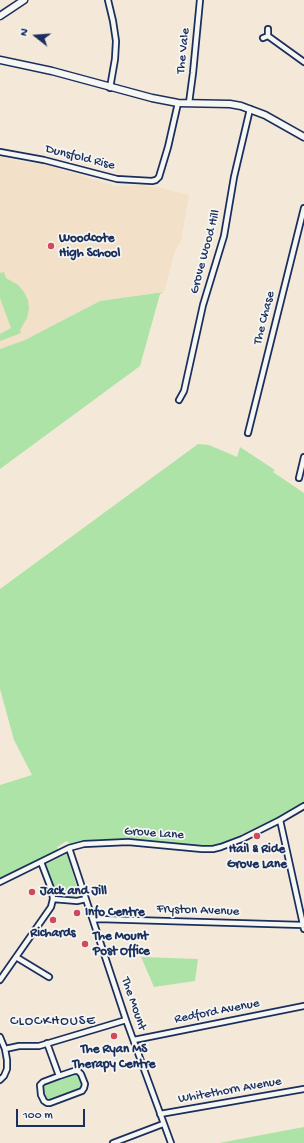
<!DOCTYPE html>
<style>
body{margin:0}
#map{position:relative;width:304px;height:1143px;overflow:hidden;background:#f4e9d9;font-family:"Gochi Hand",sans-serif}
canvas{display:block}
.north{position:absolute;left:16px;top:16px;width:40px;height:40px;-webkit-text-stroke:3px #f6f6f2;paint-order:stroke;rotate:287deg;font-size:11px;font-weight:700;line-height:16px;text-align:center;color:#1b2f5e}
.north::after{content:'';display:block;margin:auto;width:14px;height:18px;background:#1b2f5e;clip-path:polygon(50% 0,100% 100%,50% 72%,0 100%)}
.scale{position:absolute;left:16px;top:1109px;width:69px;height:18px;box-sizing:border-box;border:2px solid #1b2f5e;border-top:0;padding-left:5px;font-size:12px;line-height:14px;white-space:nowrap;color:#1b2f5e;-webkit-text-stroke:3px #f6f6f2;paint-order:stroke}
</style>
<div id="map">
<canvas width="304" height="1143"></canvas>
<div class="north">N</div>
<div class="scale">100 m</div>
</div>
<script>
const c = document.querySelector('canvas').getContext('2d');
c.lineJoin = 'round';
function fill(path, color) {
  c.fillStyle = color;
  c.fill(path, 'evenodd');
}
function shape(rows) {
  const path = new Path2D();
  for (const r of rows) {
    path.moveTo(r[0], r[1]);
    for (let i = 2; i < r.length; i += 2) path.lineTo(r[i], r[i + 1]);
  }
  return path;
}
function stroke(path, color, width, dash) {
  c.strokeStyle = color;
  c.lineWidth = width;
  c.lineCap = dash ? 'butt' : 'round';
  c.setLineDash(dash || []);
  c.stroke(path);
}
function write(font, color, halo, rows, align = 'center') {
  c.font = font + ' "Gochi Hand",sans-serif';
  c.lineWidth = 3.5;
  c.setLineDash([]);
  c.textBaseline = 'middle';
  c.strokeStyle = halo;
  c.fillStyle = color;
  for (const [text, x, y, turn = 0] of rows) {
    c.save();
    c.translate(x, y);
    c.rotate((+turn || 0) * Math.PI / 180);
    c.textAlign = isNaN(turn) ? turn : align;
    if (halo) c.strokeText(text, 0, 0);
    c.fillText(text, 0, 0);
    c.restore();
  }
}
const built = shape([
 [0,156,16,161,44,164,115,186,140,185,161,188,189,195,181,241,175,251,164,292,100,301,25,340,0,349]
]);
const green = shape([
 [4,272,6,278,18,285,24,292,28,300,29,309,27,318,20,330,21,333,0,341,0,334,11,328,0,298,0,273],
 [164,292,160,294,140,366,0,469,0,349,25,340,100,301],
 [198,444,209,445,237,457,240,447,275,470,273,472,304,493,304,803,279,817,217,846,205,846,146,840,109,839,83,841,70,845,67,841,57,847,58,850,0,878,0,785,32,775,14,740,0,689,0,589],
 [67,854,79,894,74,898,58,894,55,891,45,864],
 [141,957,198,959,195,981,154,987],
 [75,1072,80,1075,83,1084,80,1090,50,1101,45,1099,42,1094,42,1086,44,1083],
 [304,1127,304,1143,219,1143]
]);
const minor = shape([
 [108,0,113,21,116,41,115,59,110,88],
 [268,36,304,62],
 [263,38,268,36,268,29],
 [189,103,193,73,200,0],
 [0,152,44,160,117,179,152,181,156,180,159,177,168,147,178,103],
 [179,400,184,391,203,305,224,236,234,177,250,109],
 [248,433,304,208],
 [299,478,304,457],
 [280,820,304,929],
 [69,848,126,1020,171,1143],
 [0,882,69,848,84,844,128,842,202,849,213,849,221,847,242,839,280,820,304,806],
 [53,899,77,901,86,899],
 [93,920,98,919,303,925],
 [16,957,49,977],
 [0,980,51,907,53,899,52,891,41,862],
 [0,1037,5,1049,7,1060,7,1069,4,1076,0,1080],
 [134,1040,304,1006],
 [47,1043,59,1076,74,1071,78,1071,81,1074,85,1084,84,1088,82,1091,50,1103,47,1103,44,1101,41,1095,40,1085,43,1082,59,1076],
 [5,1049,19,1046,39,1046,126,1020],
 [160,1114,304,1089],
 [113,1143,163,1124]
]);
const major = shape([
 [0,16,24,0],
 [0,60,52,71,152,98,178,103,230,104,241,106,265,115,304,137]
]);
const markers = [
 [51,246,4,"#d1495b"],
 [257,836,4,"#d1495b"],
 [32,892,4,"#d1495b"],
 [77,913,4,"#d1495b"],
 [53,920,4,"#d1495b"],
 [85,944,4,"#d1495b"],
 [114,1036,4,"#d1495b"]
];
const streetNames = [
 ["The Vale",184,51,-84],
 ["Dunsfold Rise",80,158,14],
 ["Grove Wood Hill",206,252,-75],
 ["The Chase",265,318,-76],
 ["Grove Lane",154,834,4],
 ["Fryston Avenue",198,911,2],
 ["The Mount",133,1004,71],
 ["Redford Avenue",217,1012,-11],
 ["Whitethorn Avenue",230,1091,-10]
];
const poiNames = [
 ["Woodcote",59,239],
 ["High School",59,254],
 ["Hail & Ride",257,850,"center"],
 ["Grove Lane",257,865,"center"],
 ["Jack and Jill",40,892],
 ["Info Centre",85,913],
 ["Richards",53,934,"center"],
 ["The Mount",93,937],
 ["Post Office",93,952],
 ["The Ryan MS",114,1050,"center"],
 ["Therapy Centre",114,1065,"center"]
];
const neighbourhoodNames = [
 ["CLOCKHOUSE",53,1022]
];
fill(built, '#f2e0c8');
fill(green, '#ade3a6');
stroke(minor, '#1b2f5e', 8);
stroke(major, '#1b2f5e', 9);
stroke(minor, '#f6f6f2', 4.5);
stroke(major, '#f6f6f2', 6);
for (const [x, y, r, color] of markers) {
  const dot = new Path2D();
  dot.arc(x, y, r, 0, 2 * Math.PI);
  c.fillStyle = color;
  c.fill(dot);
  stroke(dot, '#f6f6f2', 1.5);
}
write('13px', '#1b2f5e', '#f6f6f2', streetNames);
write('bold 13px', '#1b2f5e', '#f6f6f2', poiNames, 'left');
c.letterSpacing = '1px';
write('14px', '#1b2f5e', '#f6f6f2', neighbourhoodNames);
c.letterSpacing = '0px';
</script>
